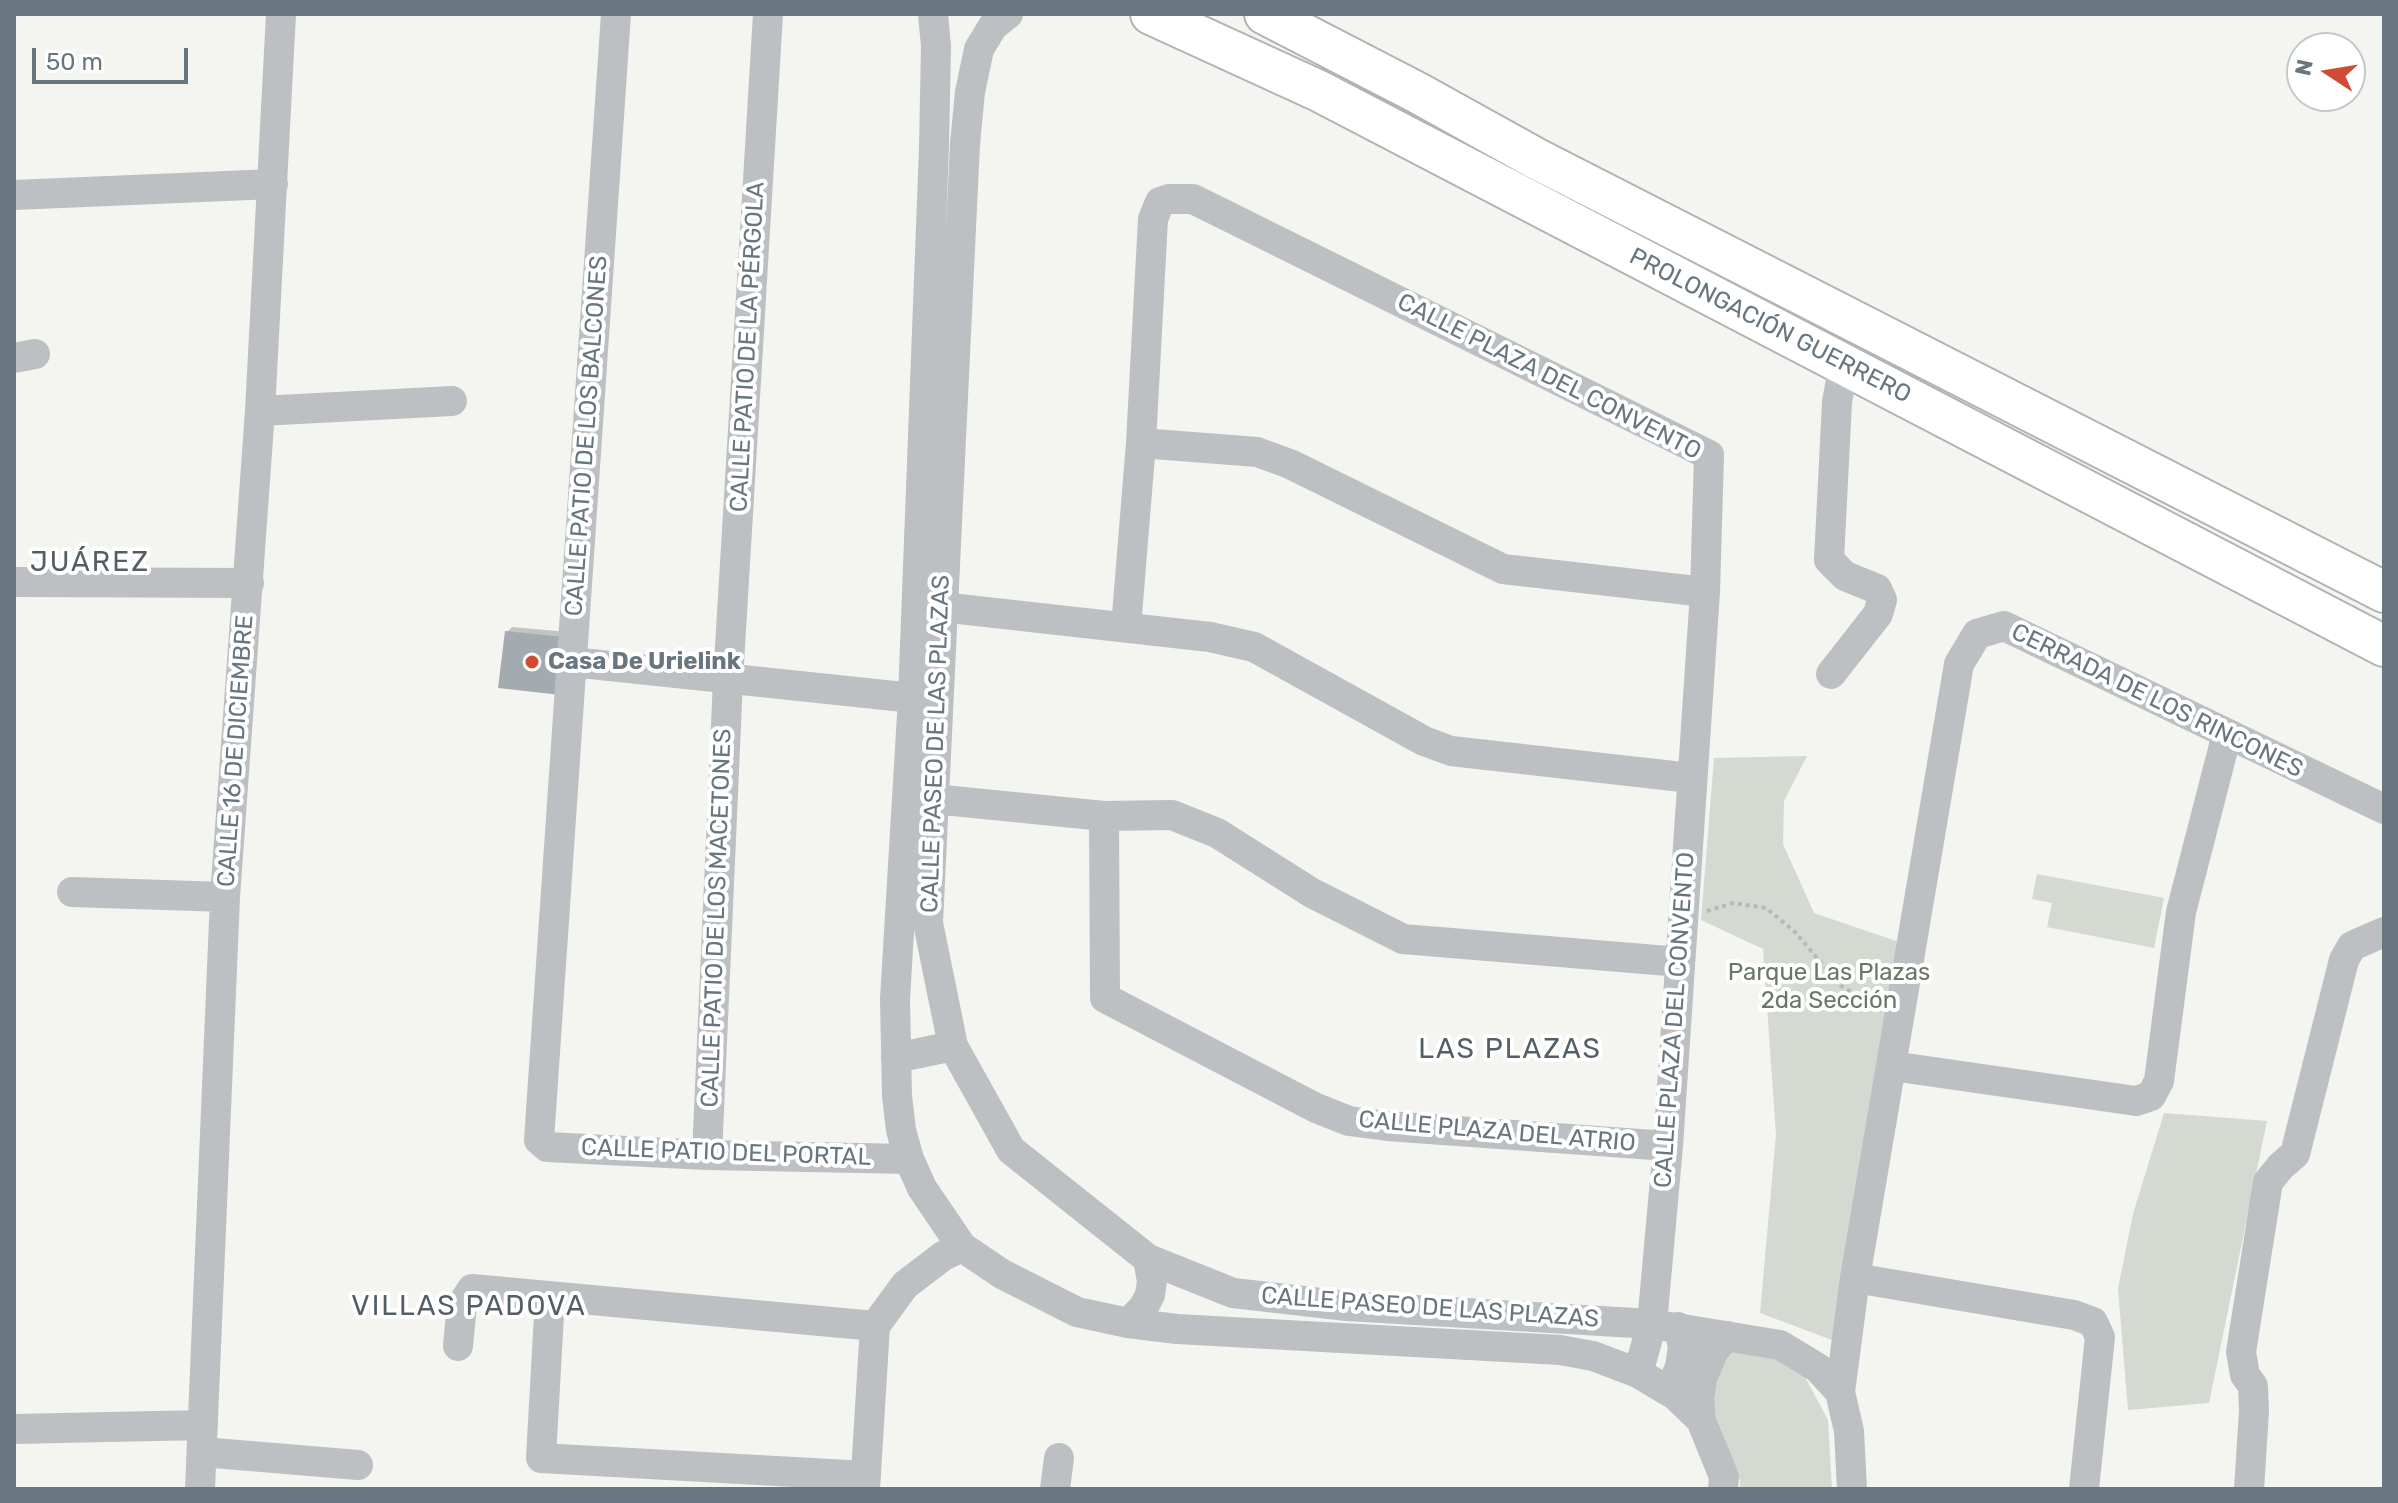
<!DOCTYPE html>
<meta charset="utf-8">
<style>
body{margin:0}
#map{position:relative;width:2398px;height:1503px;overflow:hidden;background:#f4f4f1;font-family:Rubik,sans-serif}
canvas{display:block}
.frame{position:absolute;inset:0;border:16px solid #67767f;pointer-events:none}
.north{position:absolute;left:2286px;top:32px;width:80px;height:80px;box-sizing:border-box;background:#fff;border:2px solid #c2c8cc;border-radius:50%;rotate:282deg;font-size:22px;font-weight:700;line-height:32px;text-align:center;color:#67767f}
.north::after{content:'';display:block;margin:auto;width:28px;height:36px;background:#cf4b36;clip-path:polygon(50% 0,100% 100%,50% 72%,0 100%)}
.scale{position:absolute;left:32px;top:48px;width:156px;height:36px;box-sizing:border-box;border:4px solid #67767f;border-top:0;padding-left:10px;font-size:24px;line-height:28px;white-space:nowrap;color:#67767f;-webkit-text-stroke:6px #fff;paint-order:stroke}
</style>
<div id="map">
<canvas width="2398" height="1503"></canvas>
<div class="frame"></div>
<div class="north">N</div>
<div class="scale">50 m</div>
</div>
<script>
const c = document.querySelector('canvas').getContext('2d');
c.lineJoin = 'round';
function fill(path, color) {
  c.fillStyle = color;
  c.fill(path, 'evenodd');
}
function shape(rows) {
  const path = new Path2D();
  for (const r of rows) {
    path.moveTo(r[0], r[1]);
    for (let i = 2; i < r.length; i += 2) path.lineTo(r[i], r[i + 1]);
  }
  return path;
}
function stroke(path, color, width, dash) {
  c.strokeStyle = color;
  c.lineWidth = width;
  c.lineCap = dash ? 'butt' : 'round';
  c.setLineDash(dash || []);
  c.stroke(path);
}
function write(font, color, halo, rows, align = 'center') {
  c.font = font + ' Rubik,sans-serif';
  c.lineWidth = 8;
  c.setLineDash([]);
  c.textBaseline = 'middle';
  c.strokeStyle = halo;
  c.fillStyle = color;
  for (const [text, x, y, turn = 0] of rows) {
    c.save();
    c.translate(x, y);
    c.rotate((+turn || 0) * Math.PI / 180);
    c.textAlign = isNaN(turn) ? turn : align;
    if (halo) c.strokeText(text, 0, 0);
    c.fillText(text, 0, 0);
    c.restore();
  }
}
const green = shape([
 [1807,756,1784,801,1783,844,1814,913,1899,942,1840,1343,1760,1313,1776,1135,1763,949,1701,920,1714,758],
 [2037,874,2164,898,2154,948,2047,927,2052,903,2032,899],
 [2164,1113,2267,1121,2209,1403,2128,1410,2118,1289,2133,1214],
 [1673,1335,1761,1350,1804,1375,1828,1420,1832,1489,1740,1489,1740,1480,1716,1416]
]);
const shadow = shape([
 [512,627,568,632,566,688,507,632]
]);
const building = shape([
 [505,631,564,637,561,695,498,688]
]);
const path = shape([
 [1707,911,1733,903,1766,908,1795,932,1841,986,1865,999,1879,1002]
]);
const minor = shape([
 [616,14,539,1140,547,1147,707,1155,909,1159],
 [933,14,936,46,934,148,913,698,895,999,897,1096,901,1130,909,1159,922,1188,962,1247,1002,1274,1077,1312,1128,1323,1177,1329,1560,1350,1593,1356,1638,1373,1675,1395,1701,1420,1724,1477,1723,1489],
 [1008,14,993,26,979,49,970,92,965,144,928,923,953,1046,1011,1150,1148,1259,1233,1293,1347,1306,1652,1324,1780,1345,1818,1368,1840,1392,1849,1431,1852,1489],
 [14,195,273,184],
 [14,358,35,354],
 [260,411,452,401],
 [1141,443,1257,452,1290,464,1503,569,1705,592],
 [14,582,249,583],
 [941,607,1210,637,1254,647,1424,741,1451,751,1691,778],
 [1126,627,1141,443,1153,219,1160,202,1169,199,1193,199,1709,455,1705,592,1668,1146,1652,1324,1638,1373],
 [572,662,932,700],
 [1831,674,1878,614,1882,600,1877,589,1845,576,1829,560,1837,402,1844,364],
 [933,799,1104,816,1172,815,1217,833,1312,893,1403,939,1680,962],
 [1104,816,1105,998,1316,1108,1349,1121,1387,1126,1668,1146],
 [72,892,225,897],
 [896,1058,953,1046],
 [1892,1066,2136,1101,2151,1096,2159,1081,2181,912,2227,734],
 [707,1155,728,680,768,14],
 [1855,1278,2074,1315,2093,1322,2100,1337,2084,1489],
 [550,1297,541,1458,866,1476],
 [1128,1323,1143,1308,1150,1295,1152,1281,1148,1259],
 [458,1346,462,1304,472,1289,875,1326],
 [1665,1388,1674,1381,1680,1367,1683,1346,1678,1327],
 [1840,1392,1855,1278,1959,664,1977,634,2004,626,2384,809],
 [1701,1420,1699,1398,1702,1378,1714,1350,1727,1336],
 [14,1429,203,1425],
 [202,1452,358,1465],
 [200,1489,225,897,260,411,281,14],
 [865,1489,875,1326,905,1285,943,1256,962,1247],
 [1055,1489,1059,1458],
 [2249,1489,2254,1411,2253,1386,2245,1375,2241,1352,2268,1182,2281,1166,2295,1154,2344,960,2352,946,2384,932]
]);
const major = shape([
 [1151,14,1319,91,2384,646],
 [1265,14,1416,92,1535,158,2384,592]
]);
const markers = [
 [532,662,8,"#cf4b36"]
];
const streetNames = [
 ["PROLONGACIÓN GUERRERO",1770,326,27],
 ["CALLE PATIO DE LA PÉRGOLA",748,347,-87],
 ["CALLE PLAZA DEL CONVENTO",1549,377,27],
 ["CALLE PATIO DE LOS BALCONES",587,436,-86],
 ["CERRADA DE LOS RINCONES",2157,701,26],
 ["CALLE PASEO DE LAS PLAZAS",936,744,-88],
 ["CALLE 16 DE DICIEMBRE",236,751,-86],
 ["CALLE PATIO DE LOS MACETONES",717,918,-88],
 ["CALLE PLAZA DEL CONVENTO",1675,1020,-86],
 ["CALLE PLAZA DEL ATRIO",1497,1132,5],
 ["CALLE PATIO DEL PORTAL",726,1153,2],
 ["CALLE PASEO DE LAS PLAZAS",1430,1308,4]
];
const poiNames = [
 ["Casa De Urielink",548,662]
];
const parkNames = [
 ["Parque Las Plazas",1829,973],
 ["2da Sección",1829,1001]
];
const quarterNames = [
 ["JUÁREZ",90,563],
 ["LAS PLAZAS",1510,1050],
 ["VILLAS PADOVA",469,1307]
];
fill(green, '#d4d9d1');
fill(shadow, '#0003');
fill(building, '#a4abb0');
stroke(major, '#b0b4b7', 44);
stroke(path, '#b6b9bb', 4, [4, 4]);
stroke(minor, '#bcc0c3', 30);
stroke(major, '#fff', 40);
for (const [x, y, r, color] of markers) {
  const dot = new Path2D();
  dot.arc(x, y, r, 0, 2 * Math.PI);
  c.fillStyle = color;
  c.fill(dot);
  stroke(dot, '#fff', 3);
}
write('24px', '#67767f', '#fff', streetNames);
write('bold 24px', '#67767f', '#fff', poiNames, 'left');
write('24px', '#6a7765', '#fff', parkNames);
c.letterSpacing = '2px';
write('28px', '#545f65', '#fff', quarterNames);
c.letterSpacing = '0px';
</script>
